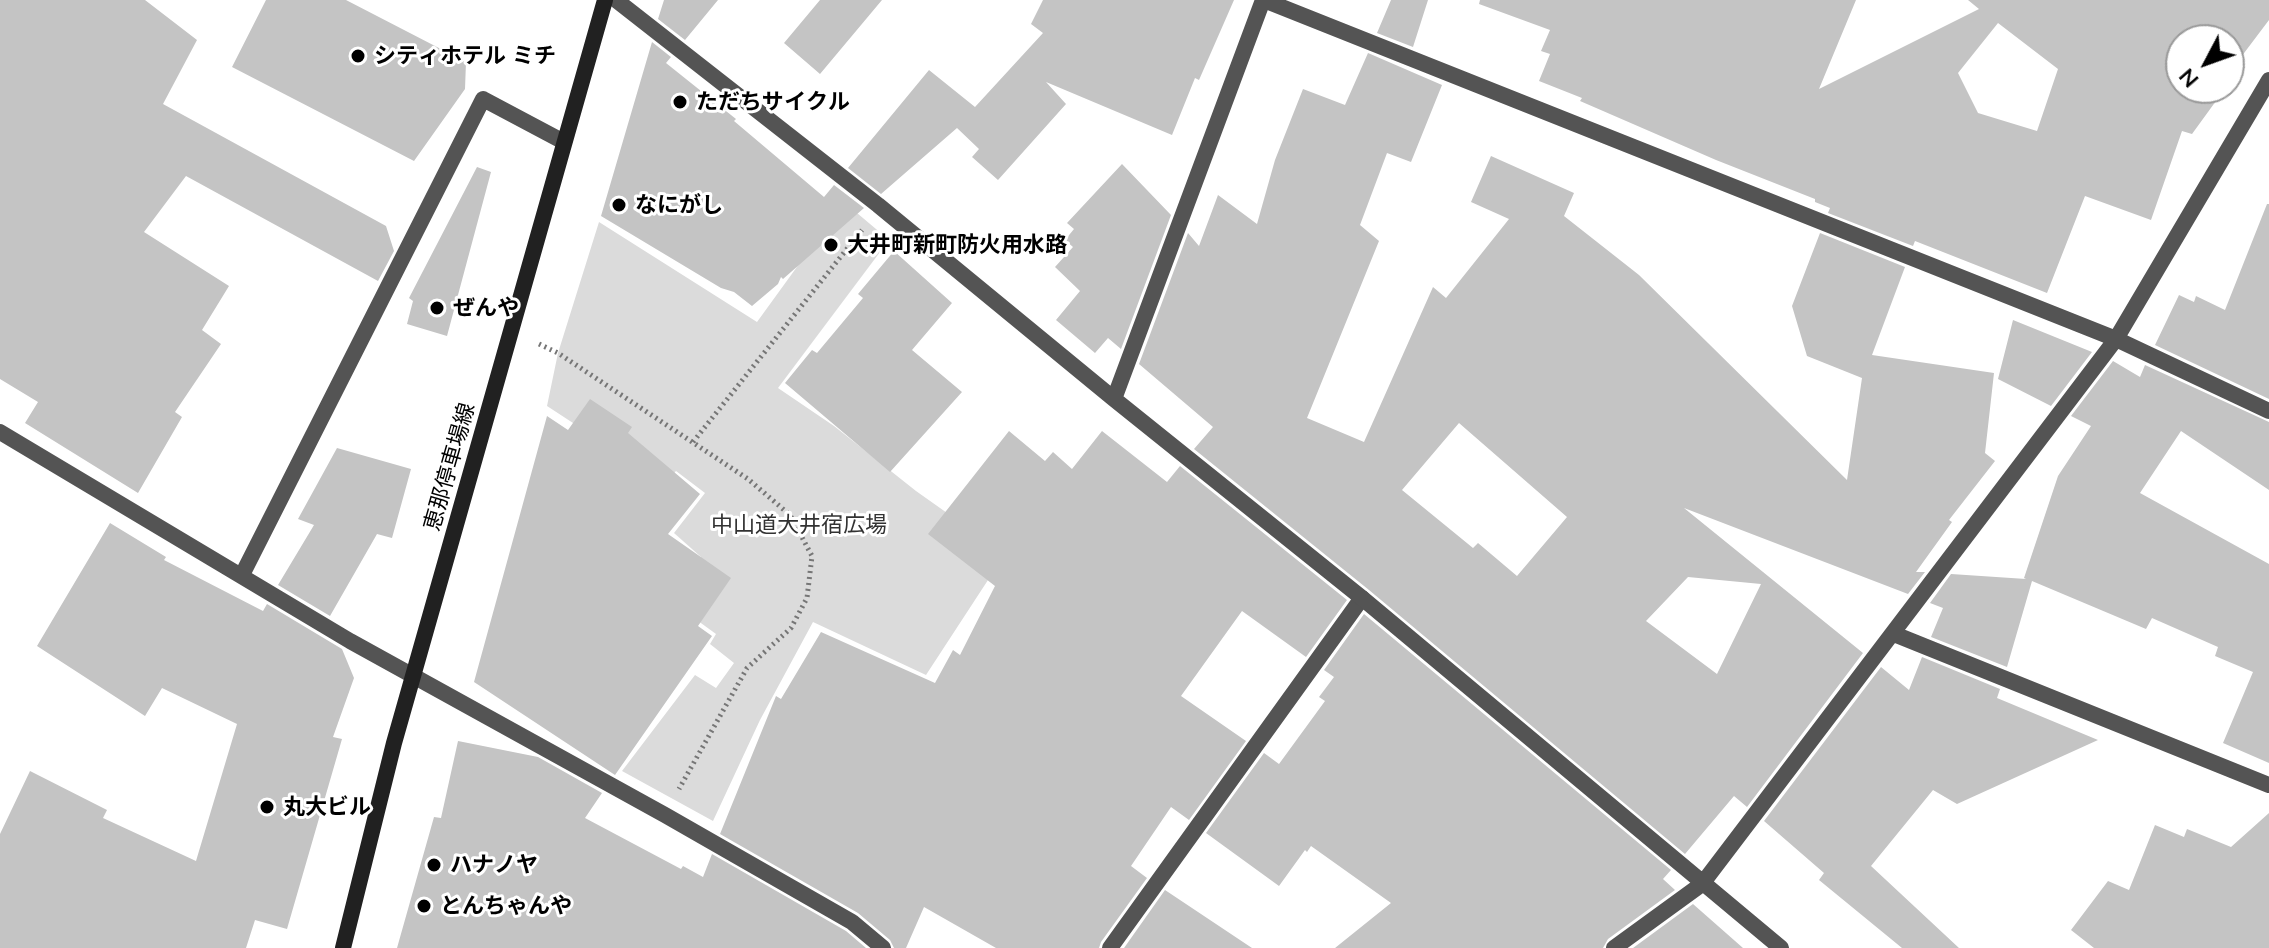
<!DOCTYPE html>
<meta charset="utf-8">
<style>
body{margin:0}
#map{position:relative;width:2269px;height:948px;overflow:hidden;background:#fff;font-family:Mulish,sans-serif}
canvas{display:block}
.north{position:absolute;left:2165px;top:24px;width:80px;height:80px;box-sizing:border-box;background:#fff;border:2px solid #999;border-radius:50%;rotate:229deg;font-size:22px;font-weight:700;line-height:32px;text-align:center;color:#000}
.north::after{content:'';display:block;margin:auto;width:28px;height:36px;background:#000;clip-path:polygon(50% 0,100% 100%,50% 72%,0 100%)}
</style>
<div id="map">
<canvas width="2269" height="948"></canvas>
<div class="north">N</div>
</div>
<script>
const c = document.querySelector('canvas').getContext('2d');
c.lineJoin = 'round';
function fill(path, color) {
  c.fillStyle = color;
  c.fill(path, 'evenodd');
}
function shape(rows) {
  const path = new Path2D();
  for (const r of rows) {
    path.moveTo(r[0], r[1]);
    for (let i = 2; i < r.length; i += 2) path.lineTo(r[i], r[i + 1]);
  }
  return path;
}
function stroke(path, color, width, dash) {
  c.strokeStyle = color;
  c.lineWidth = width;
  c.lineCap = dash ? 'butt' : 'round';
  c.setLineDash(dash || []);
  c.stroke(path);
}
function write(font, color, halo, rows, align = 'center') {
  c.font = font + ' Mulish,"Noto Sans JP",sans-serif';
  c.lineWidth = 6;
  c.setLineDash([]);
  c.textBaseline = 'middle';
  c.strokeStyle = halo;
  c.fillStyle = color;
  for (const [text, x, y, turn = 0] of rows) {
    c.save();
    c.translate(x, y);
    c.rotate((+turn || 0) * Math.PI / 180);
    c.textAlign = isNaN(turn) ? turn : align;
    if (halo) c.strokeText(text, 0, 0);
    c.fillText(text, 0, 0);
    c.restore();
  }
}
const green = shape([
 [844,202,889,240,778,388,834,426,916,491,1005,554,926,675,813,622,760,720,713,821,622,771,695,675,716,688,734,663,710,644,716,634,672,602,701,557,674,533,705,493,676,471,665,483,547,406,558,353,599,222,757,322]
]);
const building = shape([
 [0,0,145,0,197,40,163,104,386,226,394,251,378,281,186,176,144,232,229,286,202,330,221,344,175,412,182,417,138,493,25,423,38,402,0,379],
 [266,0,346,0,466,62,465,89,414,161,232,67],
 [664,0,718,0,685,40,658,19],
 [820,0,882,0,820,74,784,43],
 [1043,0,1234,0,1199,80,1195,78,1172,135,1046,82,1066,104,998,180,972,157,979,149,957,128,881,194,848,168,929,70,975,107,1043,33,1031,24],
 [1391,0,1428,0,1413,47,1377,33],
 [1480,0,1856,0,1819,89,1979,9,1968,0,2269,0,2269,20,2229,73,2229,40,2181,40,2181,88,2224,90,2192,134,2182,131,2151,220,2085,196,2047,293,1915,241,1913,246,1828,213,1830,208,1815,202,1815,199,1716,160,1580,101,1582,98,1539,81,1550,54,1541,51,1550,30,1479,4],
 [1998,23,2058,69,2037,131,1978,113,1958,73],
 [652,42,671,57,666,63,736,119,734,121,824,197,834,185,864,208,783,279,781,277,778,284,752,306,734,292,721,288,601,216],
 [1368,53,1442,85,1411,162,1387,153,1360,225,1379,241,1307,418,1364,442,1433,287,1446,298,1509,219,1471,202,1491,156,1574,193,1564,216,1639,275,1847,480,1862,378,1807,356,1792,306,1820,233,1905,267,1872,355,1994,373,1985,453,1995,461,1949,520,1952,522,1916,572,1925,572,1908,594,1684,508,1863,653,1747,807,1734,796,1685,854,1369,590,1194,449,1213,427,1139,364,1188,233,1199,246,1218,195,1257,224,1275,160,1303,89,1345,105],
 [1459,423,1567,517,1517,576,1478,543,1473,548,1402,490],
 [1688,577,1761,584,1717,674,1646,621],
 [1122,164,1171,215,1121,349,1108,338,1095,353,1056,320,1080,291,1055,267,1073,247,1065,240,1074,229,1067,223],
 [477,167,491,172,447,336,407,324,413,301,409,298],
 [2267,204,2269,204,2269,399,2155,345,2179,295,2194,302,2196,296,2225,310],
 [894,251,952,303,912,350,962,392,890,472,785,383,812,350,817,353,863,298,858,294],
 [2013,320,2092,352,2051,406,1998,379],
 [2113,361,2140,377,2145,365,2269,422,2269,490,2181,431,2140,493,2269,564,2269,763,2223,743,2253,672,2215,656,2218,647,2152,618,2146,629,2032,581,2007,667,1931,637,1943,608,1930,603,1951,574,2026,579,2024,578,2058,476,2091,426,2071,416],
 [590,399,632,427,628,433,700,494,668,534,731,578,698,626,712,636,615,775,474,682,547,416,568,430],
 [1009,431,1045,461,1053,452,1072,469,1102,431,1167,482,1180,466,1347,600,1306,657,1242,611,1181,696,1246,741,1189,820,1171,807,1131,866,1147,878,1101,942,1099,948,996,948,924,907,906,948,894,948,890,940,858,913,720,834,776,696,781,699,821,632,935,683,953,650,960,655,995,586,928,534],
 [337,448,411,469,392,538,377,534,330,616,278,585,314,525,298,519],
 [110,523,166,557,164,560,263,611,267,604,342,649,354,678,333,737,342,739,287,929,255,920,246,948,0,948,0,834,30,771,107,810,103,818,196,861,237,724,162,688,145,716,37,646],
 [1364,614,1671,870,1663,879,1675,890,1608,939,1603,948,1335,948,1391,903,1311,846,1307,852,1305,850,1279,886,1206,833,1264,753,1279,764,1325,701,1319,697,1334,677,1324,670],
 [1922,657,2000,689,1997,698,2098,740,1957,804,1933,790,1871,866,1959,948,1902,948,1819,880,1824,873,1764,821,1881,667,1909,690],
 [458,741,538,757,602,793,585,818,681,869,683,866,703,877,712,854,846,931,866,948,397,948,434,817,441,818],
 [2269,813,2269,948,2094,948,2071,930,2108,881,2129,890,2155,825,2184,837,2187,829,2231,847],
 [1165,890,1252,948,1124,948],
 [1693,904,1743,948,1633,948]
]);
const path = shape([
 [539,344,558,353,748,479,790,515,812,556,807,598,791,628,747,668,679,789],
 [693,442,862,230]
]);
const service = shape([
 [1110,948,1362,598]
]);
const minor = shape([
 [616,0,878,205,1114,399,1362,598,1781,948],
 [1264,0,2116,339,2269,411],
 [1114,399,1263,0],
 [0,432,350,641,665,815,852,922,883,948],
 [242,575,483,99,564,142],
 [1894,634,2269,785],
 [1614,948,1702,884,2116,339,2269,80]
]);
const secondary = shape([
 [343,948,394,743,605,0]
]);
const markers = [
 [358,56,8,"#000"],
 [680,102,8,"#000"],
 [619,205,8,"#000"],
 [831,245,8,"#000"],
 [437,308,8,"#000"],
 [267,807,8,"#000"],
 [434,865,8,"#000"],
 [424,906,8,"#000"]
];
const poiNames = [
 ["シティホテル ミチ",374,56],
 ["ただちサイクル",696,102],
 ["なにがし",635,205],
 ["大井町新町防火用水路",847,245],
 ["ぜんや",453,308],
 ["丸大ビル",283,807],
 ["ハナノヤ",450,865],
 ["とんちゃんや",440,906]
];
const streetNames = [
 ["恵那停車場線",450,467,-74]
];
const parkNames = [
 ["中山道大井宿広場",799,525]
];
fill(green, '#dbdbdb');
fill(building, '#c4c4c4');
stroke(path, '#767676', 5, [2, 4]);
stroke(service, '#545454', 16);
stroke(minor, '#545454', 16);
stroke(secondary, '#212121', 16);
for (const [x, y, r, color] of markers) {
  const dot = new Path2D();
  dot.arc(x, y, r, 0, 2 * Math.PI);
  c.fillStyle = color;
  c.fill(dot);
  stroke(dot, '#fff', 3);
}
write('bold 22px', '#000', '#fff', poiNames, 'left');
write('22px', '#000', '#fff', streetNames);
write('22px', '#323232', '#fff', parkNames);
</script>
